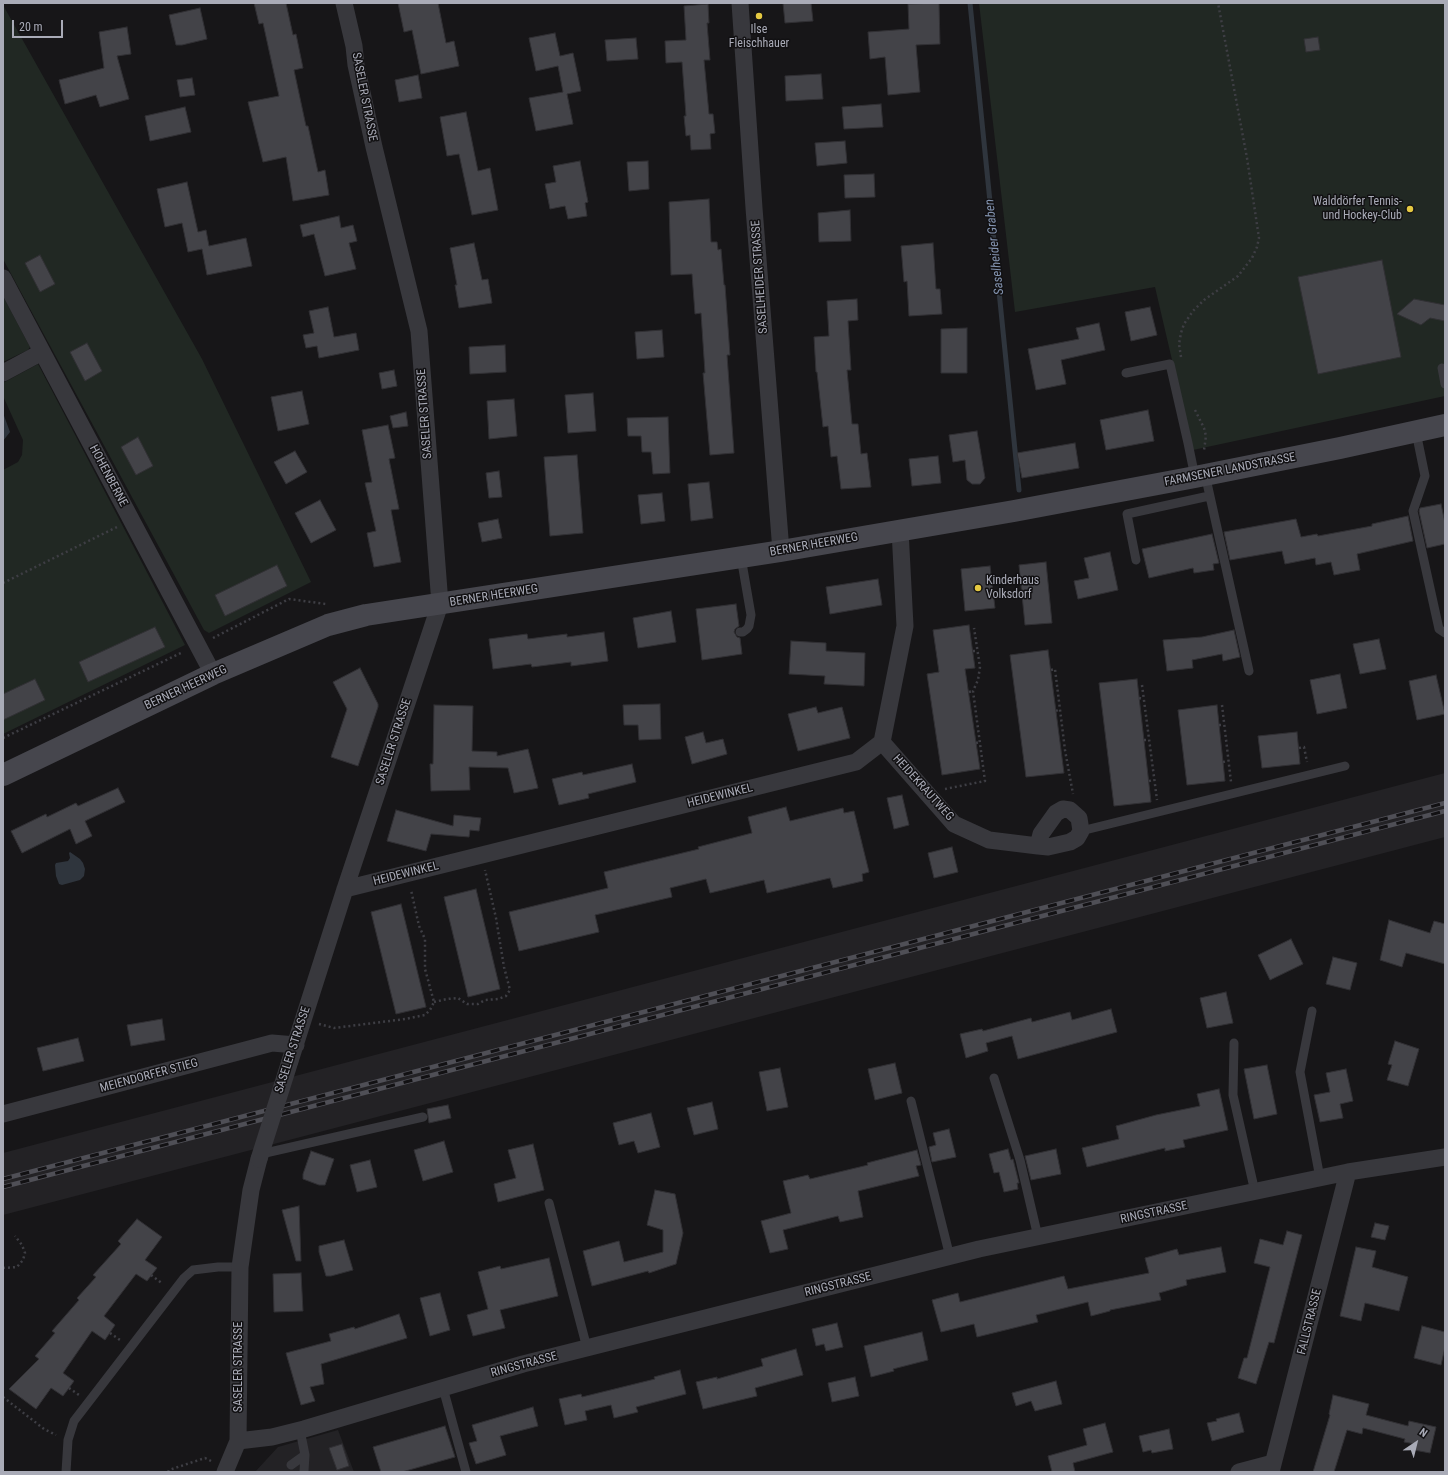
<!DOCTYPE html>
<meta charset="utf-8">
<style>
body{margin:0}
#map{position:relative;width:1448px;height:1475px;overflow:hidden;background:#171618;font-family:"Roboto Condensed",sans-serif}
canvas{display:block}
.frame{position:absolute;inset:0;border:4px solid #a9abb7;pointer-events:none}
.north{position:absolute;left:1396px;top:1423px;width:40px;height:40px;-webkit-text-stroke:3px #121113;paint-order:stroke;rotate:35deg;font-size:11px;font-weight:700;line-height:16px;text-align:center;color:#a9abb7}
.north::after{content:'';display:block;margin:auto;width:14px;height:18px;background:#a9abb7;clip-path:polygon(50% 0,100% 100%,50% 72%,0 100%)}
.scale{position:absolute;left:12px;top:20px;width:51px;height:18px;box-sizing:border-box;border:2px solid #a9abb7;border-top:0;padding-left:5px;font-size:12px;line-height:14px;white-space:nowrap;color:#a9abb7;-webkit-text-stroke:3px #121113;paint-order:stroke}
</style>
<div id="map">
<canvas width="1448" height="1475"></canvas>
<div class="frame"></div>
<div class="north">N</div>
<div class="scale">20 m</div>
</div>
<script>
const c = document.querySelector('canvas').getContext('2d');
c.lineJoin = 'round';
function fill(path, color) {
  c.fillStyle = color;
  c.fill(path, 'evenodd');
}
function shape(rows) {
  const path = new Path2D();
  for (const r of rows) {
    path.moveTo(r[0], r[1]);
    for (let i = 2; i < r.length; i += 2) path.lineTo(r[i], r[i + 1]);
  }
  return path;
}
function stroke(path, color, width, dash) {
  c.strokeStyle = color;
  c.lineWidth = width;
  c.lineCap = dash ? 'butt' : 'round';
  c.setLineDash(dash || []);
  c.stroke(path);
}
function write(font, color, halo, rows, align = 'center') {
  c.font = font + ' "Roboto Condensed",sans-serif';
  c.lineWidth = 3;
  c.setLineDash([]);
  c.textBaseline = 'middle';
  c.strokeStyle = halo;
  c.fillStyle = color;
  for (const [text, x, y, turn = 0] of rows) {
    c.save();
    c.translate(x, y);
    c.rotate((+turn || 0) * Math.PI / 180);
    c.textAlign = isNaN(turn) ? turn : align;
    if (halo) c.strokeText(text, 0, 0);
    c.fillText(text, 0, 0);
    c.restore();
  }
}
const built = shape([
 [1445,773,1445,837,3,1215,3,1153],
 [338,1430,354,1472,255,1472,278,1447]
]);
const green = shape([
 [979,3,1445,3,1445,396,1193,450,1155,287,1015,312],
 [3,5,202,359,311,582,209,633,204,630,3,259],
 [3,296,30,347,28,350,3,362],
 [38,364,185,645,3,734,3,470,18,462,22,455,23,440,3,396,3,383]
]);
const water = shape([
 [3,413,10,432,3,441],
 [70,852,80,859,83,863,85,869,84,876,80,880,62,885,59,884,56,876,55,865,56,863,68,861,70,858,69,853]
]);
const stream = shape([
 [970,3,1019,490]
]);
const building = shape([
 [254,3,286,3,293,35,296,34,303,68,294,70,306,126,308,126,318,172,325,170,329,195,293,201,286,157,263,162,248,102,279,96,263,23,259,24,254,3],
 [398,3,438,3,446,43,454,41,459,66,421,74,412,30,404,32,398,3],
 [783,3,811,3,813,21,785,23,783,3],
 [939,3,940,44,916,45,920,92,888,95,885,57,870,59,868,32,909,29,908,4,939,3],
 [708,4,709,23,707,23,710,60,704,60,709,114,713,114,715,133,710,134,711,149,691,150,690,135,686,136,684,116,686,116,682,62,666,63,665,41,686,40,684,6,708,4],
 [200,8,207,39,182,45,176,45,169,15,200,8],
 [127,27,131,54,117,56,129,99,100,107,96,95,65,104,59,80,104,68,99,32,127,27],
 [555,33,560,56,573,53,581,91,567,94,573,124,536,131,529,98,563,92,558,66,536,71,529,38,555,33],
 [1318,37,1320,50,1306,52,1304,39,1318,37],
 [636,38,638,59,607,61,605,40,636,38],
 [821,74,823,99,786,101,785,76,821,74],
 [418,75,422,98,399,102,395,80,418,75],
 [192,78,195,95,180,97,177,80,192,78],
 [881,104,883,127,844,129,842,107,881,104],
 [185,107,191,132,150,141,145,116,185,107],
 [466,112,478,171,490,168,498,210,472,215,459,154,447,156,440,117,466,112],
 [845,141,847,163,817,166,815,143,845,141],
 [580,161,588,202,585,203,587,216,568,219,565,206,550,209,545,184,556,182,553,166,580,161],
 [648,161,649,189,629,191,627,162,648,161],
 [874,174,875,197,845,198,844,175,874,174],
 [187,182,198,232,206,230,209,246,246,238,252,266,207,275,202,249,188,252,182,223,165,227,157,189,187,182],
 [709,199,711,242,717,242,718,250,721,249,724,285,725,285,730,355,727,355,734,453,710,455,703,373,705,373,701,313,695,314,692,274,671,275,669,202,709,199],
 [850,210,851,241,819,242,818,213,850,210],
 [339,216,341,228,353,225,357,241,349,243,356,269,325,276,314,234,303,237,300,225,339,216],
 [474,243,482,280,488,279,492,303,459,308,455,285,457,285,450,248,474,243],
 [933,243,936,289,940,289,942,314,909,316,907,281,904,282,901,246,933,243],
 [40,255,55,284,40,292,25,263,40,255],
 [1382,260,1401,357,1318,374,1298,277,1382,260],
 [857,299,858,320,848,321,851,370,847,370,852,424,858,424,861,454,867,453,871,487,841,489,837,456,831,457,828,426,823,427,817,372,816,372,814,337,829,336,827,301,857,299],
 [1414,299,1445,305,1445,321,1430,318,1421,325,1397,314,1414,299],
 [328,307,334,337,356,333,359,350,319,358,317,346,306,348,303,335,314,333,309,311,328,307],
 [1150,307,1157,335,1131,341,1125,312,1150,307],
 [1099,323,1105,350,1061,360,1066,384,1036,390,1028,349,1079,339,1076,328,1099,323],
 [967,328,967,373,941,373,941,329,967,328],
 [662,330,664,357,637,359,635,332,662,330],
 [87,343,102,371,85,381,70,352,87,343],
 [505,345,506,372,470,374,469,347,505,345],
 [394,370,397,386,382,389,379,373,394,370],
 [302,391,309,424,278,431,271,397,302,391],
 [593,393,596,431,568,433,565,395,593,393],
 [514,399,517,436,489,439,487,401,514,399],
 [1148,410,1154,441,1106,450,1100,420,1148,410],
 [406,412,408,426,393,428,390,416,406,412],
 [668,417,670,473,653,474,651,452,642,452,641,436,628,436,627,418,668,417],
 [388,425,395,458,389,459,399,509,391,510,401,562,374,567,367,533,376,531,365,483,372,482,362,430,388,425],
 [977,431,985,478,980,484,972,484,967,480,965,460,953,462,949,435,977,431],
 [138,437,153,466,136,475,121,447,138,437],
 [1075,443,1079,468,1022,478,1017,453,1075,443],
 [295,451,307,472,286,484,274,462,295,451],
 [577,455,583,533,550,536,544,457,577,455],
 [938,456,941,483,912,486,909,459,938,456],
 [499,471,502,497,489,498,486,473,499,471],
 [709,482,713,518,691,521,688,484,709,482],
 [662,493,665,521,641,524,638,495,662,493],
 [320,500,336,530,311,543,295,513,320,500],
 [1441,504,1445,523,1445,544,1427,548,1419,511,1420,508,1441,504],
 [1408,516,1413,541,1357,554,1360,570,1334,575,1331,562,1316,565,1315,558,1285,564,1282,551,1230,560,1224,532,1296,519,1301,537,1317,534,1318,536,1372,526,1372,524,1408,516],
 [498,519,502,538,482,542,478,523,498,519],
 [1212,534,1219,563,1213,564,1214,570,1194,573,1193,568,1149,578,1142,549,1212,534],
 [1110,552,1118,590,1078,599,1074,581,1089,578,1084,558,1110,552],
 [1046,562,1052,623,1025,625,1019,565,1046,562],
 [277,565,287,586,225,616,215,595,277,565],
 [990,566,995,608,965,611,961,569,990,566],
 [878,579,882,605,830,614,826,587,878,579],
 [736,604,739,626,735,629,734,632,737,637,740,638,742,654,702,660,696,609,736,604],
 [671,611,676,642,638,648,633,618,671,611],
 [969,625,975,668,965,669,980,769,942,775,927,674,939,672,933,630,969,625],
 [155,627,165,647,88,682,79,662,155,627],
 [1234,630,1240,657,1223,661,1222,654,1192,660,1193,668,1167,671,1163,640,1202,637,1234,630],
 [604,632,608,661,571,666,571,662,532,667,531,664,493,669,489,639,527,634,528,639,567,634,567,637,604,632],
 [1379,639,1386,669,1360,674,1353,644,1379,639],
 [791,641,826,643,826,651,865,653,864,686,824,684,825,676,789,674,791,641],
 [1048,650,1064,773,1026,777,1010,655,1048,650],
 [360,668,378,704,378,707,358,766,331,757,347,709,333,682,360,668],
 [1340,674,1347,708,1317,714,1310,680,1340,674],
 [1436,675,1445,714,1417,720,1409,681,1436,675],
 [35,679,45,700,3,720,3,694,35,679],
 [1137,679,1151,802,1114,806,1099,683,1137,679],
 [660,704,661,739,639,740,638,725,624,725,623,705,660,704],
 [434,705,473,706,472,751,497,752,497,756,528,749,538,788,514,793,508,768,469,767,470,790,431,791,430,764,433,764,434,705],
 [1217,705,1225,781,1187,785,1178,710,1217,705],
 [816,707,818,713,842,707,850,738,798,751,788,714,816,707],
 [703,732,706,743,723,739,727,754,692,764,685,737,703,732],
 [1297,732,1300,764,1262,768,1258,736,1297,732],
 [632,764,636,782,588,794,589,798,559,805,552,779,582,772,583,775,632,764],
 [118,788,125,802,85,821,92,836,76,844,70,829,22,853,11,831,46,814,47,817,76,803,78,806,118,788],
 [902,795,909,825,894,829,887,798,902,795],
 [786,807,790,821,843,808,844,813,854,811,869,872,862,874,863,881,833,888,830,878,767,893,764,880,710,893,706,879,670,888,672,897,595,915,599,932,519,951,509,912,608,888,604,872,699,849,698,847,752,833,748,817,786,807],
 [396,810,453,826,454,815,481,818,479,831,470,830,469,837,431,834,426,851,387,841,396,810],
 [952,847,958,872,934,878,928,853,952,847],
 [476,889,500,989,468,997,444,897,476,889],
 [401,904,426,1007,396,1014,371,912,401,904],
 [1389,920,1430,933,1434,921,1445,924,1445,964,1406,953,1402,967,1380,960,1389,920],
 [1291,939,1303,964,1270,980,1258,955,1291,939],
 [1333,957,1357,963,1350,990,1326,984,1333,957],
 [1226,992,1233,1023,1207,1028,1200,998,1226,992],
 [1111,1009,1117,1032,1018,1059,1012,1036,986,1043,988,1051,966,1058,960,1034,982,1029,983,1031,1031,1018,1032,1022,1070,1012,1072,1020,1111,1009],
 [162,1019,165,1040,131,1046,127,1025,162,1019],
 [78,1038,84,1061,43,1071,37,1048,78,1038],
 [1395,1041,1419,1049,1408,1086,1387,1080,1392,1065,1388,1064,1395,1041],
 [895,1063,902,1093,875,1100,868,1069,895,1063],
 [1267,1065,1277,1114,1254,1119,1244,1069,1267,1065],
 [780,1068,788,1107,767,1111,759,1072,780,1068],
 [1346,1069,1353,1101,1340,1104,1343,1118,1320,1122,1314,1095,1330,1092,1326,1073,1346,1069],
 [1219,1089,1228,1130,1183,1140,1185,1147,1165,1151,1165,1148,1087,1167,1082,1148,1119,1139,1116,1126,1156,1115,1200,1106,1197,1094,1219,1089],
 [712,1102,718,1129,694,1135,687,1108,712,1102],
 [448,1105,451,1118,429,1123,427,1109,448,1105],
 [651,1113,660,1147,638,1153,634,1141,619,1145,613,1123,651,1113],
 [949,1129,956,1157,932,1162,929,1147,936,1145,933,1133,949,1129],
 [444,1141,453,1172,423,1181,414,1150,444,1141],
 [533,1144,544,1190,498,1202,494,1184,516,1178,508,1150,533,1144],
 [1008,1149,1011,1160,1013,1159,1019,1183,1017,1183,1018,1189,1004,1192,999,1172,994,1173,989,1154,1008,1149],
 [1056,1149,1061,1174,1031,1180,1025,1156,1056,1149],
 [917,1150,921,1165,916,1166,919,1176,858,1191,863,1217,840,1222,838,1216,783,1230,788,1249,770,1253,761,1221,791,1213,783,1181,808,1175,810,1179,868,1165,867,1163,917,1150],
 [311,1151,334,1159,325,1185,319,1185,303,1179,303,1174,311,1151],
 [370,1160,377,1187,357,1192,350,1165,370,1160],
 [655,1190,675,1194,683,1233,676,1264,649,1273,648,1271,592,1286,583,1251,619,1241,624,1262,663,1252,663,1230,647,1225,655,1190],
 [299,1206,301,1261,296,1261,282,1210,299,1206],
 [137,1219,162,1237,145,1260,157,1268,147,1281,136,1274,104,1316,115,1325,105,1340,92,1331,63,1373,74,1381,69,1388,63,1396,51,1388,36,1409,9,1389,39,1359,35,1356,55,1333,52,1331,79,1300,77,1298,96,1277,93,1275,121,1244,118,1241,137,1219],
 [1375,1223,1389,1226,1385,1240,1371,1237,1375,1223],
 [1287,1231,1302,1235,1274,1343,1269,1342,1256,1384,1238,1378,1244,1358,1247,1358,1270,1267,1254,1263,1260,1239,1283,1245,1287,1231],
 [344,1240,353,1270,331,1276,326,1276,319,1252,319,1246,344,1240],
 [1221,1247,1226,1272,1186,1280,1187,1285,1159,1293,1161,1300,1110,1310,1110,1311,1091,1316,1088,1302,1036,1315,1038,1322,977,1337,974,1324,941,1332,932,1300,958,1293,960,1302,1064,1276,1068,1289,1149,1273,1145,1258,1177,1249,1179,1255,1221,1247],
 [1356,1247,1376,1251,1372,1267,1408,1277,1399,1311,1365,1303,1361,1321,1340,1316,1356,1247],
 [549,1258,558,1296,500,1310,505,1328,473,1336,467,1315,488,1309,478,1272,500,1266,501,1269,549,1258],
 [301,1273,303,1311,274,1312,273,1274,301,1273],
 [440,1293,450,1330,430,1336,420,1298,440,1293],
 [399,1314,407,1338,321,1364,324,1384,310,1387,315,1401,301,1405,286,1353,331,1341,329,1334,354,1327,355,1329,399,1314],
 [837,1323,843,1347,826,1351,824,1344,816,1346,812,1329,837,1323],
 [1422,1326,1445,1332,1445,1347,1441,1365,1414,1358,1422,1326],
 [922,1332,928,1360,893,1369,894,1371,871,1377,864,1346,922,1332],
 [796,1349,803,1375,755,1388,757,1396,703,1409,696,1382,717,1377,717,1379,763,1366,761,1359,796,1349],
 [680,1370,686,1394,636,1407,638,1412,614,1418,611,1405,585,1411,587,1420,565,1425,559,1399,581,1394,582,1397,655,1379,654,1377,680,1370],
 [855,1377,859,1396,832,1402,828,1383,855,1377],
 [1056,1381,1062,1404,1035,1411,1031,1401,1016,1406,1012,1393,1056,1381],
 [1333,1395,1369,1404,1366,1415,1408,1426,1409,1421,1436,1427,1430,1453,1414,1450,1415,1444,1404,1442,1405,1439,1363,1428,1362,1434,1347,1430,1334,1472,1313,1472,1330,1415,1329,1414,1333,1395],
 [533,1407,538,1426,500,1436,506,1455,476,1464,469,1443,477,1441,472,1425,533,1407],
 [1239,1413,1244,1432,1212,1441,1207,1423,1217,1421,1216,1419,1239,1413],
 [1105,1423,1113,1452,1073,1463,1075,1472,1052,1472,1048,1456,1087,1445,1083,1429,1105,1423],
 [445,1426,455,1457,402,1472,381,1472,373,1447,445,1426],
 [1169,1429,1173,1449,1152,1453,1151,1450,1143,1452,1139,1436,1169,1429],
 [342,1444,349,1466,337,1470,329,1448,342,1444]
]);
const path = shape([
 [1181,357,1179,344,1181,333,1184,324,1193,311,1204,300,1238,276,1252,258,1257,247,1259,238,1247,158,1218,3],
 [1195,410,1204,428,1206,436,1204,450],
 [3,583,117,527],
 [213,638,289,599,326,604],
 [973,651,978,651],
 [1051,670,1055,669,1065,750,1073,794],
 [1142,685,1157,800],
 [969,692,973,691],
 [1139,698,1143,699],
 [1222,705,1231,782],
 [1056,711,1060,709],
 [1219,725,1224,725],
 [3,738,183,652],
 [1144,740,1149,740],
 [976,743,980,742],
 [1299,748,1304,747,1307,762],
 [1223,762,1228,761],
 [1149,781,1154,780],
 [945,789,985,781,973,691,978,680,980,667,974,628],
 [434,1002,447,999,458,998,467,1004,478,1004,485,1000,498,999,506,996,510,990,504,967,496,918,485,870],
 [319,1024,334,1028,405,1019,425,1015,430,1010,434,1002,425,969,425,939,419,926,411,890],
 [3,1268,17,1267,23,1260,25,1253,22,1245,15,1236],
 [151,1275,163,1284],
 [110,1333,120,1340],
 [69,1388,79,1395],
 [3,1397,44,1429,56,1435],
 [168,1472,169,1470,205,1458,211,1461]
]);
const service = shape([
 [1442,368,1445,384],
 [1126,373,1170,364,1188,443,1195,477],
 [1416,432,1425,476,1413,511,1439,629,1445,633],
 [1205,474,1249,671],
 [1136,560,1127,514,1209,496],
 [740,632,743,632,747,629,749,626,751,615,741,557],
 [1081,831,1345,766],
 [1312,1011,1300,1072,1320,1178],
 [1234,1043,1233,1095,1255,1192],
 [994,1078,1020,1160,1038,1237],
 [911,1101,950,1257],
 [261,1154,423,1117],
 [549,1203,587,1348],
 [443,1388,466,1472],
 [300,1430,305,1455,304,1471],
 [291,1465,305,1455],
 [66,1472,68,1440,74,1421,184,1278,193,1270,218,1267,240,1267]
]);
const minor = shape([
 [740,3,754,208,781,551],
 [3,278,213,674],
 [3,373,42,352],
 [882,742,954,824,989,840,1038,846,1048,847,1070,842,1077,838,1081,831,1079,818,1070,810,1063,809,1056,813,1041,834,1038,846],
 [345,889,856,762,882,742,905,626,900,530],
 [290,1061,345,889,440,604,419,331,374,147,356,65,354,46,344,3],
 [3,1114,272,1043,296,1045],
 [238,1441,272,1437,304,1429,523,1364,979,1249,1348,1172,1445,1157],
 [225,1472,238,1441,240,1267,251,1190,259,1159],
 [1239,1472,1273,1463],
 [1271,1472,1348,1172]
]);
const secondary = shape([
 [3,775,213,674,328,625,366,615,781,551,1014,511,1195,477,1340,448,1445,425]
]);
const rail = shape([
 [3,1179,1445,803],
 [3,1187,1445,811]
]);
const minorBridge = shape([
 [259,1159,290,1061]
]);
const markers = [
 [759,16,4,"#e5c942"],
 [1410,209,4,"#e5c942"],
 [978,588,4,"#e5c942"]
];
const poiNames = [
 ["Ilse",759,30],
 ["Fleischhauer",759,44],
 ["Walddörfer Tennis-",1402,202,"right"],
 ["und Hockey-Club",1402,216,"right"],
 ["Kinderhaus",986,581,"left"],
 ["Volksdorf",986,595,"left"]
];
const streetNames = [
 ["SASELER STRASSE",364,97,79],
 ["SASELHEIDER STRASSE",760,277,-94],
 ["SASELER STRASSE",425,414,-94],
 ["FARMSENER LANDSTRASSE",1230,470,-11],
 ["HOHENBERNE",108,476,62],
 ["BERNER HEERWEG",814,545,-10],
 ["BERNER HEERWEG",494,596,-9],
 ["BERNER HEERWEG",186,688,-25],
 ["SASELER STRASSE",394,742,-72],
 ["HEIDEKRAUTWEG",923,788,48],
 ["HEIDEWINKEL",720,796,-14],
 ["HEIDEWINKEL",406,874,-14],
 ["SASELER STRASSE",293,1050,-72],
 ["MEIENDORFER STIEG",149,1076,-15],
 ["RINGSTRASSE",1154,1213,-12],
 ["RINGSTRASSE",838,1285,-14],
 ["FALLSTRASSE",1310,1322,-76],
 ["RINGSTRASSE",524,1365,-15],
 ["SASELER STRASSE",239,1367,-90]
];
const waterNames = [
 ["Saselheider Graben",995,247,-96]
];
fill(built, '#232225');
fill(green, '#212823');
fill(water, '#2f353d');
stroke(stream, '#2f353d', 5);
fill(building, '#434348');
stroke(building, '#313034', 1);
stroke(path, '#3e3e44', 2.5, [2, 3]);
stroke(service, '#38383d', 9);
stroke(minor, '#38383d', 17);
stroke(secondary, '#46464d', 22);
stroke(rail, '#4f4f56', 4.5);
stroke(rail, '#121113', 3, [9]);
stroke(minorBridge, '#38383d', 17);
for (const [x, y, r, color] of markers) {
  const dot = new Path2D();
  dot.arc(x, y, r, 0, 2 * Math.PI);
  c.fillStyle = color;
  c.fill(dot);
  stroke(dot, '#121113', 1.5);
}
write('12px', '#a9abb7', '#121113', poiNames);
write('12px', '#a9abb7', '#121113', streetNames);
write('italic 13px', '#8393af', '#121113', waterNames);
</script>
